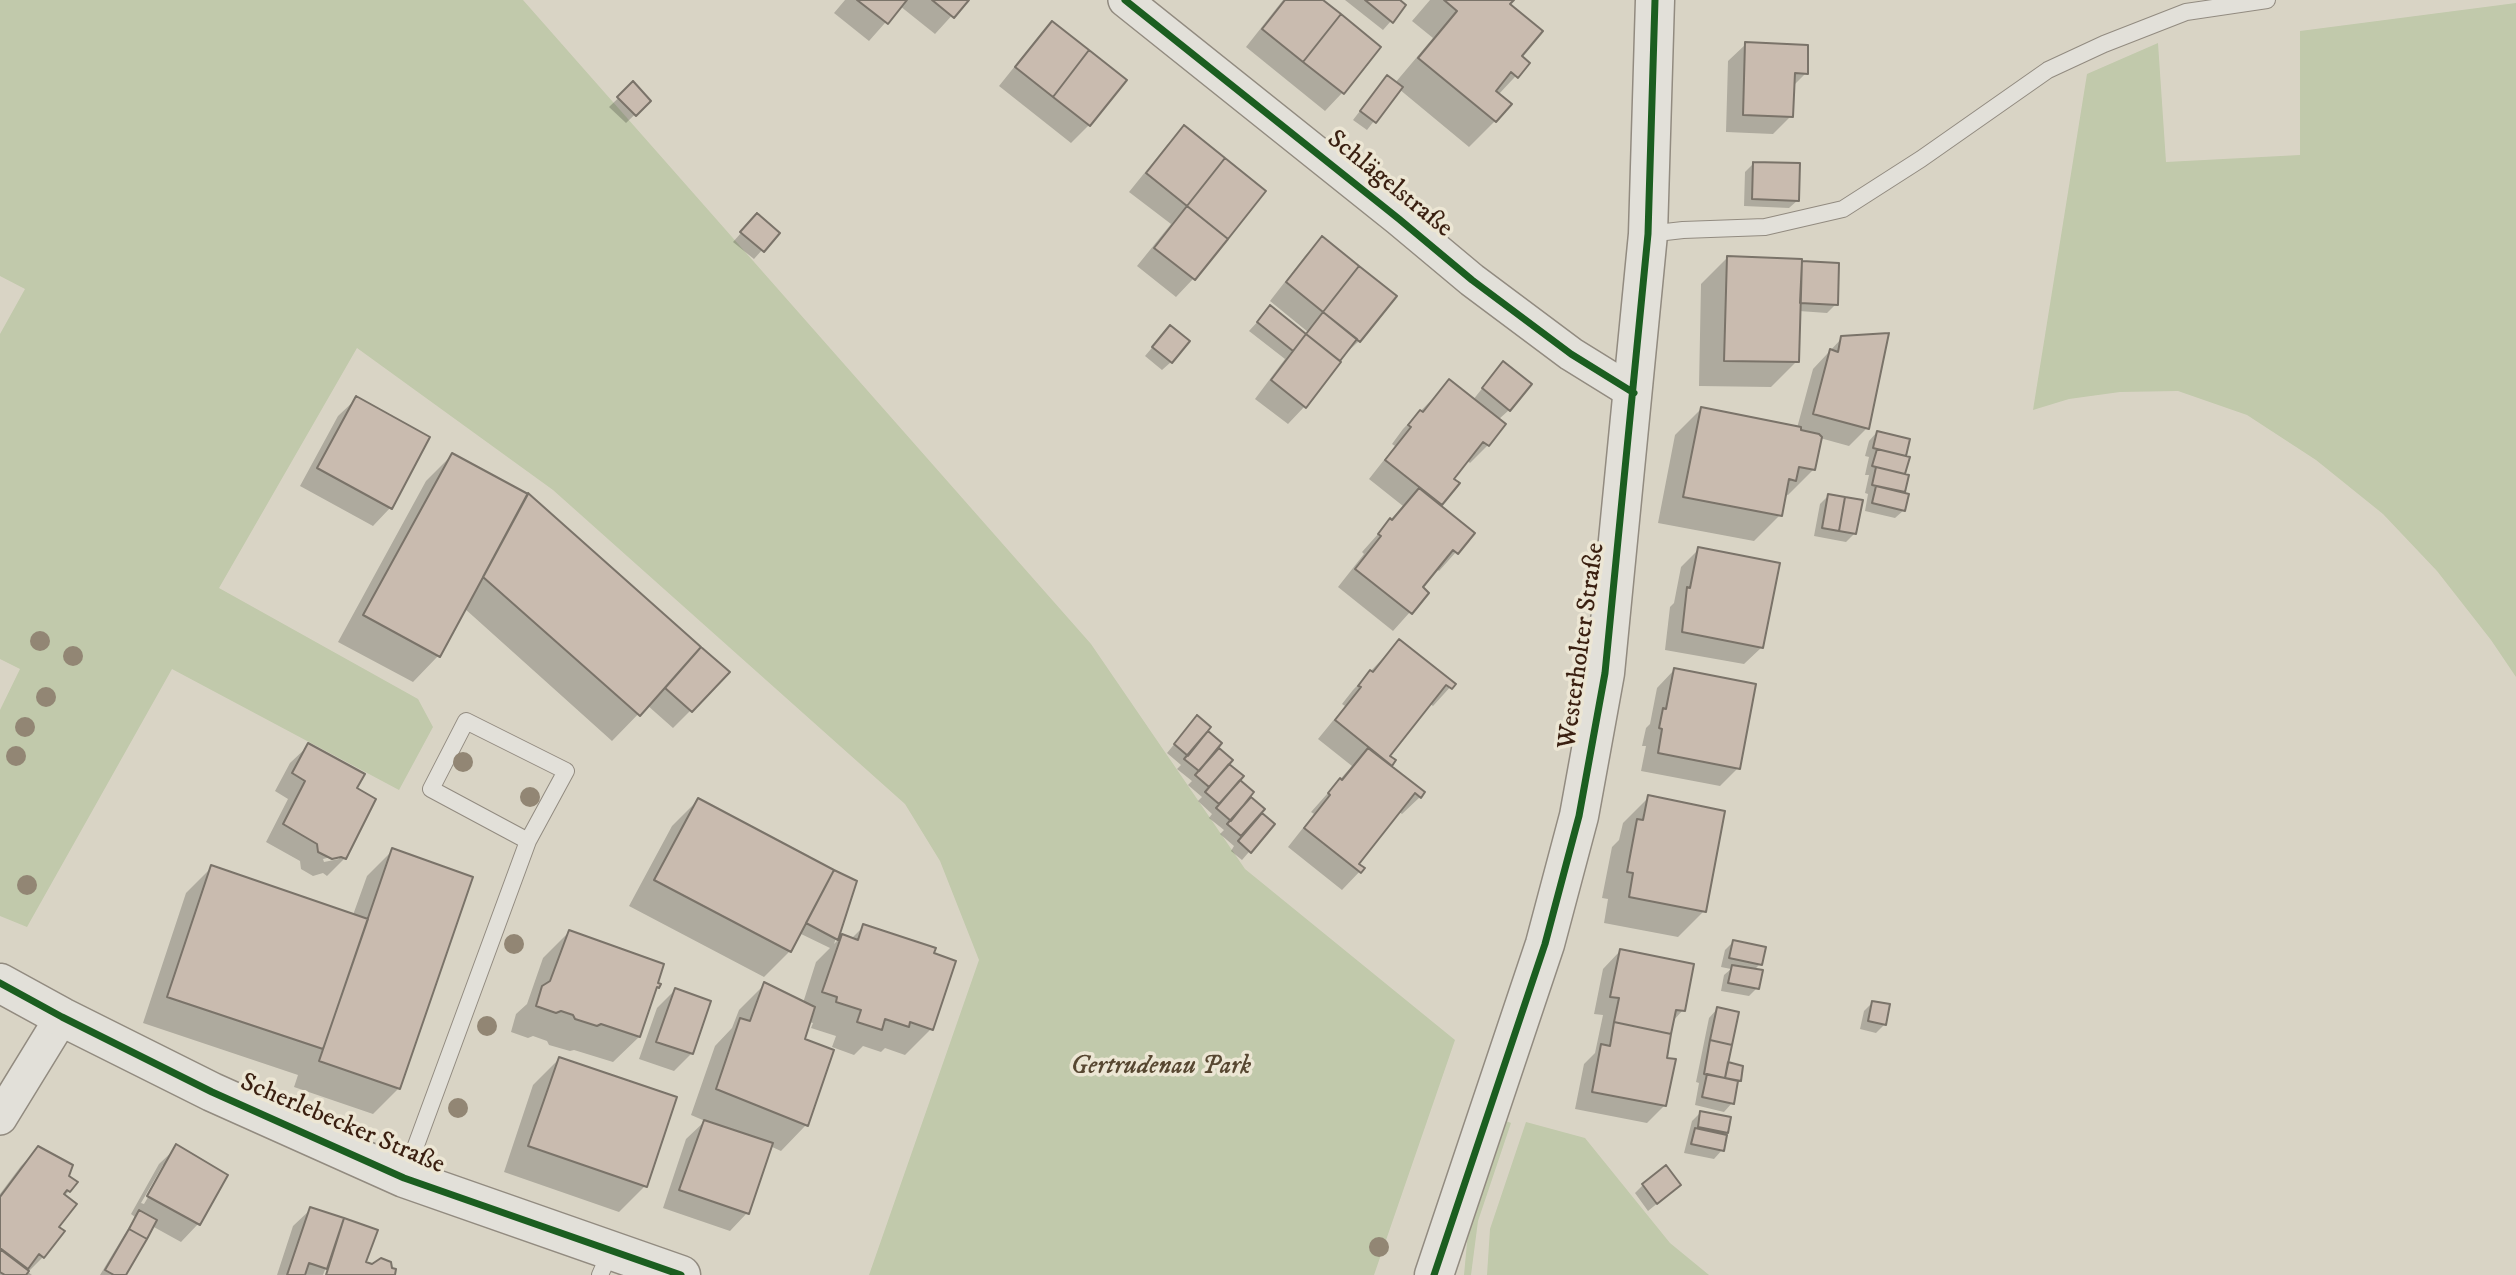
<!DOCTYPE html>
<meta charset="utf-8">
<style>
body{margin:0}
canvas{display:block;background:#d9d4c5}
</style>
<canvas width="2516" height="1275"></canvas>
<script>
const c = document.querySelector('canvas').getContext('2d');
c.lineJoin = 'round';
function fill(path, color) {
  c.fillStyle = color;
  c.fill(path, 'evenodd');
}
function shape(rows) {
  const path = new Path2D();
  for (const r of rows) {
    path.moveTo(r[0], r[1]);
    for (let i = 2; i < r.length; i += 2) path.lineTo(r[i], r[i + 1]);
  }
  return path;
}
function stroke(path, color, width, dash) {
  c.strokeStyle = color;
  c.lineWidth = width;
  c.lineCap = dash ? 'butt' : 'round';
  c.setLineDash(dash || []);
  c.stroke(path);
}
function write(font, color, halo, rows, align = 'center') {
  c.font = font + ' "IM FELL DW Pica",serif';
  c.lineWidth = 7;
  c.setLineDash([]);
  c.textBaseline = 'middle';
  c.strokeStyle = halo;
  c.fillStyle = color;
  for (const [text, x, y, turn = 0] of rows) {
    c.save();
    c.translate(x, y);
    c.rotate((+turn || 0) * Math.PI / 180);
    c.textAlign = isNaN(turn) ? turn : align;
    if (halo) c.strokeText(text, 0, 0);
    c.fillText(text, 0, 0);
    c.restore();
  }
}
const green = shape([
 [0,0,523,0,1091,644,1245,869,1455,1040,1374,1275,869,1275,979,960,940,861,905,804,553,490,357,348,219,588,418,699,433,727,399,790,172,669,27,927,0,916,0,710,20,669,0,659,0,334,25,289,0,276],
 [2516,3,2516,677,2491,640,2437,571,2383,514,2316,460,2247,415,2178,391,2120,392,2069,399,2033,410,2087,74,2158,43,2166,162,2300,155,2300,31],
 [1504,1120,1511,1123,1478,1221,1471,1275,1464,1275,1468,1232],
 [1526,1122,1585,1138,1670,1243,1709,1275,1487,1275,1490,1229]
]);
const shadow = shape([
 [845,0,966,0,935,34,900,6,869,41,834,13],
 [1283,0,1321,0,1379,47,1342,93,1325,111,1246,47],
 [1345,0,1397,0,1391,21,1383,30],
 [1430,0,1512,0,1508,4,1520,56,1528,63,1498,95,1495,121,1469,147,1399,89,1367,130,1353,120,1379,86,1387,77,1395,83,1433,38,1412,21],
 [1052,23,1124,80,1089,125,1071,143,999,86,1035,41],
 [1746,44,1806,73,1793,86,1791,116,1773,134,1726,132,1728,61],
 [633,84,649,101,626,123,609,107],
 [1184,128,1264,191,1193,279,1176,297,1137,266,1171,224,1129,192,1167,145],
 [1753,164,1798,200,1789,208,1744,206,1745,172],
 [749,224,762,250,754,259,733,242],
 [1322,239,1359,341,1341,358,1305,406,1288,424,1255,399,1285,359,1249,331,1270,308,1305,336,1308,332,1270,301,1305,256],
 [1727,258,1837,264,1836,304,1827,313,1799,311,1797,361,1771,387,1699,386,1701,284],
 [1162,336,1171,362,1162,370,1145,356],
 [1842,338,1867,428,1849,446,1820,438,1814,469,1788,495,1784,494,1780,515,1754,541,1658,523,1675,435,1701,409,1797,428,1813,369],
 [1495,372,1509,410,1498,420,1488,445,1470,463,1467,460,1451,479,1457,484,1439,506,1473,533,1439,571,1436,568,1420,588,1427,593,1393,631,1338,587,1364,554,1362,552,1403,506,1369,479,1395,446,1392,444,1403,429,1449,382,1473,400],
 [356,399,390,508,373,526,300,486,338,416],
 [1877,432,1908,440,1903,457,1907,458,1903,476,1907,476,1903,494,1904,510,1895,518,1865,511,1868,494,1865,493,1869,475,1865,475,1869,457,1865,456,1869,441],
 [452,455,528,494,728,673,673,728,647,705,612,741,464,608,438,656,413,682,338,642,426,481],
 [1828,496,1855,533,1846,542,1814,536,1820,504],
 [1699,549,1762,647,1744,664,1665,650,1670,607,1674,603,1681,567],
 [1399,641,1453,684,1433,706,1429,703,1388,756,1393,761,1389,766,1420,797,1402,814,1398,811,1356,864,1363,868,1342,890,1288,847,1314,814,1311,812,1352,766,1318,739,1345,706,1342,704,1353,690],
 [1674,670,1738,768,1720,786,1641,771,1646,746,1642,746,1646,728,1650,724,1657,688],
 [1189,726,1206,732,1220,743,1216,748,1230,760,1226,764,1249,797,1263,809,1259,813,1273,824,1242,860,1231,851,1234,846,1220,834,1224,830,1209,818,1212,814,1198,801,1202,797,1188,785,1192,781,1177,769,1181,765,1167,753],
 [308,746,355,789,345,858,327,876,323,873,313,876,301,869,300,861,266,842,288,799,275,791,290,763],
 [339,855,339,859,324,862,323,859],
 [1649,797,1704,911,1678,937,1604,923,1608,899,1602,898,1612,847,1619,840,1623,823],
 [698,800,855,882,834,944,842,936,851,939,864,926,931,1029,905,1055,885,1048,881,1052,863,1046,854,1055,832,1047,836,1036,811,1028,813,1023,809,1022,803,1040,806,1125,781,1151,770,1146,747,1213,730,1231,663,1208,686,1139,705,1121,691,1115,715,1046,732,1028,739,1010,765,984,803,1003,816,962,830,948,799,933,790,951,764,977,629,906,672,826],
 [393,850,399,1088,373,1114,294,1087,298,1075,143,1023,186,893,212,867,353,915,367,876],
 [569,932,658,987,654,990,639,1037,613,1062,574,1050,570,1051,549,1045,547,1041,533,1036,528,1038,511,1032,516,1014,527,1004,543,958],
 [1733,942,1760,964,1754,970,1757,988,1749,996,1721,991,1724,975,1731,969,1721,967,1725,950],
 [1620,951,1683,1010,1672,1022,1665,1059,1665,1105,1647,1123,1575,1109,1584,1064,1595,1053,1603,1015,1594,1014,1603,969],
 [675,990,709,1002,691,1054,674,1071,639,1059,657,1008],
 [1872,1003,1884,1025,1876,1033,1860,1029,1864,1011],
 [1717,1009,1726,1064,1741,1067,1732,1103,1724,1112,1695,1105,1699,1083,1696,1082,1709,1018],
 [559,1059,645,1186,619,1212,504,1172,533,1085],
 [1701,1112,1726,1132,1722,1136,1722,1150,1714,1159,1684,1153,1692,1121],
 [177,1147,226,1176,198,1224,181,1242,152,1226,124,1275,100,1275,135,1217,131,1214,159,1164],
 [163,1165,167,1165,144,1204,141,1203],
 [39,1148,67,1171,69,1191,64,1196,57,1227,43,1257,28,1272,32,1275,0,1275,0,1194,21,1166],
 [1643,1185,1670,1193,1648,1211,1635,1193],
 [311,1209,376,1231,364,1263,393,1275,327,1275,331,1263,328,1262,323,1275,277,1275,293,1226]
]);
const building = shape([
 [857,0,907,0,888,24,857,0],
 [932,0,969,0,954,18,932,0],
 [1285,0,1323,0,1341,14,1303,62,1262,29,1285,0],
 [1365,0,1400,0,1406,5,1393,23,1365,0],
 [1444,0,1514,0,1510,4,1543,31,1522,56,1530,63,1518,78,1511,72,1496,91,1512,104,1496,122,1418,58,1457,11,1444,0],
 [1341,14,1381,47,1344,94,1303,62,1341,14],
 [1052,21,1089,50,1053,97,1015,67,1052,21],
 [1745,42,1808,45,1808,74,1795,73,1793,117,1743,115,1745,42],
 [1089,50,1127,80,1090,126,1053,97,1089,50],
 [1387,75,1403,87,1376,123,1360,111,1387,75],
 [633,81,651,101,636,116,617,97,633,81],
 [1184,125,1225,158,1187,206,1146,173,1184,125],
 [1225,158,1266,191,1228,239,1187,206,1225,158],
 [1753,162,1800,163,1799,201,1752,199,1753,162],
 [1187,206,1228,239,1195,280,1154,248,1187,206],
 [757,213,780,233,764,252,740,232,757,213],
 [1322,236,1359,266,1323,312,1286,282,1322,236],
 [1727,256,1802,259,1799,362,1724,361,1727,256],
 [1802,261,1839,263,1838,305,1800,303,1802,261],
 [1359,266,1397,296,1360,342,1323,312,1359,266],
 [1270,305,1306,334,1293,351,1257,322,1270,305],
 [1323,312,1357,339,1340,361,1306,334,1323,312],
 [1170,325,1190,341,1172,363,1152,347,1170,325],
 [1889,333,1869,429,1813,414,1830,349,1838,352,1841,336,1889,333],
 [1306,334,1341,362,1306,408,1271,380,1306,334],
 [1503,361,1532,384,1510,411,1482,388,1503,361],
 [1449,379,1506,424,1489,446,1483,442,1454,479,1460,483,1442,505,1385,460,1411,427,1408,425,1420,410,1423,412,1449,379],
 [356,396,430,437,392,509,317,468,356,396],
 [1701,407,1801,427,1801,430,1819,434,1822,437,1815,470,1799,467,1796,481,1789,479,1782,516,1683,497,1701,407],
 [1877,431,1910,439,1906,456,1873,448,1877,431],
 [1877,449,1910,457,1905,474,1872,466,1877,449],
 [452,453,528,494,440,657,363,615,452,453],
 [1876,467,1909,475,1905,492,1872,485,1876,467],
 [1876,486,1909,494,1905,511,1872,503,1876,486],
 [1419,488,1475,533,1458,554,1453,550,1423,587,1429,593,1412,614,1355,569,1381,536,1378,534,1390,518,1392,520,1419,488],
 [528,493,701,647,640,716,483,577,528,493],
 [1828,494,1845,497,1839,531,1822,528,1828,494],
 [1845,497,1863,500,1856,534,1839,531,1845,497],
 [1698,547,1780,563,1763,648,1682,632,1687,587,1690,588,1698,547],
 [1399,639,1456,684,1452,689,1446,685,1390,756,1396,760,1392,766,1335,720,1361,687,1358,686,1370,670,1373,672,1399,639],
 [701,647,730,672,692,712,665,688,701,647],
 [1674,668,1756,684,1740,769,1658,753,1662,729,1659,728,1663,708,1666,709,1674,668],
 [1197,715,1211,727,1188,756,1174,744,1197,715],
 [1208,731,1222,743,1199,771,1184,759,1208,731],
 [308,743,365,774,357,788,376,799,346,859,341,857,332,859,318,852,317,844,283,824,305,781,292,773,308,743],
 [1219,748,1233,760,1209,787,1195,775,1219,748],
 [1368,748,1425,792,1421,798,1415,793,1359,864,1365,868,1361,873,1304,828,1330,795,1328,793,1340,778,1342,780,1368,748],
 [1229,764,1244,776,1219,804,1205,792,1229,764],
 [1240,780,1254,792,1231,821,1216,808,1240,780],
 [1648,795,1725,811,1706,912,1629,897,1633,873,1627,872,1637,819,1643,820,1648,795],
 [1251,797,1265,809,1241,836,1227,824,1251,797],
 [698,798,834,870,791,952,654,880,698,798],
 [1262,813,1275,824,1251,853,1238,841,1262,813],
 [392,848,473,877,400,1089,319,1061,392,848],
 [211,865,368,919,323,1049,167,997,211,865],
 [834,870,857,881,838,940,806,923,834,870],
 [863,924,936,948,934,953,956,961,933,1030,910,1022,909,1027,885,1019,882,1030,857,1022,861,1010,836,1002,837,997,822,992,842,934,858,940,863,924],
 [569,930,664,964,658,983,661,984,659,988,657,987,640,1037,601,1024,597,1026,575,1019,573,1015,561,1011,556,1013,536,1006,542,986,550,981,569,930],
 [1733,940,1766,947,1762,965,1729,958,1733,940],
 [1620,949,1694,964,1685,1011,1676,1010,1671,1034,1614,1022,1619,998,1610,997,1620,949],
 [1732,965,1763,970,1759,989,1728,983,1732,965],
 [764,982,815,1007,805,1039,834,1050,808,1126,716,1089,740,1018,750,1021,764,982],
 [675,988,711,1001,693,1054,656,1042,675,988],
 [1872,1001,1890,1004,1886,1025,1868,1021,1872,1001],
 [1717,1007,1739,1012,1732,1045,1710,1040,1717,1007],
 [1614,1022,1671,1034,1667,1058,1676,1059,1666,1106,1592,1092,1601,1044,1610,1046,1614,1022],
 [1710,1040,1732,1045,1725,1078,1704,1074,1710,1040],
 [559,1057,677,1097,647,1187,528,1146,559,1057],
 [1728,1062,1743,1066,1741,1081,1725,1078,1728,1062],
 [1707,1074,1738,1081,1734,1104,1702,1097,1707,1074],
 [1700,1111,1731,1117,1728,1133,1698,1127,1700,1111],
 [704,1120,773,1143,749,1214,679,1190,704,1120],
 [1695,1128,1727,1135,1724,1151,1691,1144,1695,1128],
 [176,1144,228,1175,200,1225,147,1196,176,1144],
 [38,1146,73,1165,69,1176,78,1182,70,1192,67,1190,64,1194,77,1204,59,1227,65,1231,44,1258,39,1254,28,1269,0,1248,0,1197,38,1146],
 [1666,1165,1681,1185,1657,1204,1642,1184,1666,1165],
 [310,1207,344,1218,327,1269,309,1263,305,1275,287,1275,310,1207],
 [139,1210,157,1220,147,1239,129,1229,139,1210],
 [344,1218,378,1230,366,1262,372,1264,381,1258,391,1262,392,1268,396,1269,395,1275,326,1275,344,1218],
 [129,1229,147,1239,126,1275,114,1275,105,1270,129,1229],
 [0,1249,29,1271,26,1275,5,1275,0,1272,0,1249]
]);
const service = shape([
 [1648,234,1683,230,1765,227,1843,209,1921,159,2048,70,2104,44,2186,12,2267,0],
 [404,1178,528,841,566,771,466,721,431,789,528,841],
 [600,1275,611,1250]
]);
const minor = shape([
 [1125,0,1399,219,1472,280,1571,354,1634,393],
 [0,1118,62,1017]
]);
const tertiary = shape([
 [0,983,62,1017,212,1092,404,1178,681,1275],
 [1434,1275,1545,944,1579,816,1605,673,1648,234,1655,0]
]);
const cycleway = shape([
 [1125,0,1399,219,1472,280,1571,354,1634,393],
 [0,983,62,1017,212,1092,404,1178,681,1275],
 [1434,1275,1545,944,1579,816,1605,673,1648,234,1655,0]
]);
const trees = [
 [40,641],
 [73,656],
 [46,697],
 [25,727],
 [16,756],
 [463,762],
 [530,797],
 [27,885],
 [514,944],
 [487,1026],
 [458,1108],
 [1379,1247]
];
const streetNames = [
 ["Schlägelstraße",1389,185,39],
 ["Westerholter Straße",1583,646,-82],
 ["Scherlebecker Straße",342,1125,23]
];
const parkNames = [
 ["Gertrudenau Park",1161,1068]
];
fill(green, '#c1c9ab');
fill(shadow, '#0003');
fill(building, '#c9bbaf');
stroke(building, '#7a7369', 2);
stroke(service, '#928b80', 18);
stroke(minor, '#928b80', 36);
stroke(tertiary, '#928b80', 41);
stroke(service, '#e2e0d9', 16);
stroke(minor, '#e2e0d9', 33);
stroke(tertiary, '#e2e0d9', 38);
stroke(cycleway, '#1b5e20', 7);
c.fillStyle = '#928674';
for (const [x, y] of trees) {
  c.beginPath();
  c.arc(x, y, 10, 0, 2 * Math.PI);
  c.fill();
}
write('26px', '#3a1f10', '#ece6d4', streetNames);
write('italic 26px', '#574731', '#ece6d4', parkNames);
</script>
